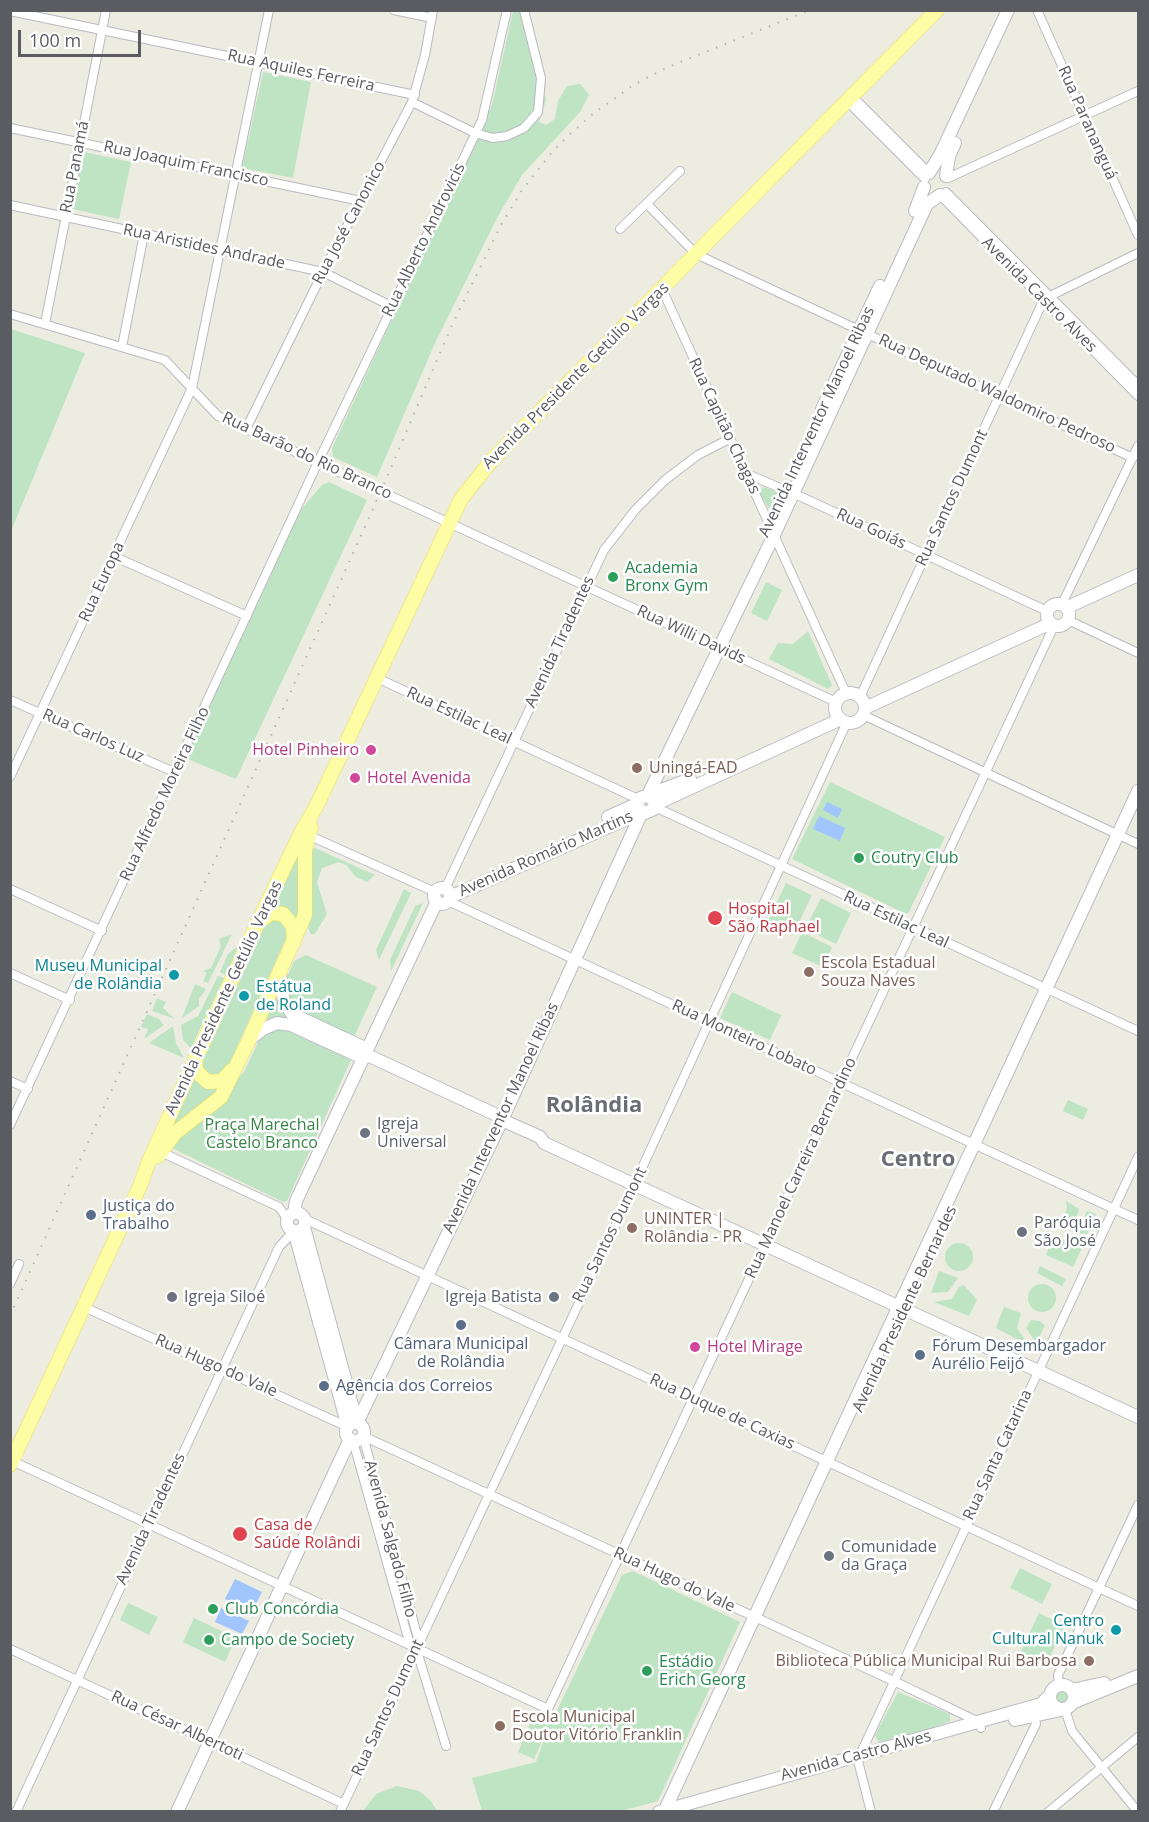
<!DOCTYPE html>
<meta charset="utf-8">
<style>
body{margin:0}
#map{position:relative;width:1149px;height:1822px;overflow:hidden;background:#edece1;font-family:"Open Sans",sans-serif}
canvas{display:block}
.frame{position:absolute;inset:0;border:12px solid #5a5c62;pointer-events:none}
.scale{position:absolute;left:18px;top:30px;width:123px;height:27px;box-sizing:border-box;border:3px solid #5a5c62;border-top:0;padding-left:8px;font-size:18px;line-height:21px;white-space:nowrap;color:#5a5c62;-webkit-text-stroke:4px #fff;paint-order:stroke}
</style>
<div id="map">
<canvas width="1149" height="1822"></canvas>
<div class="frame"></div>
<div class="scale">100 m</div>
</div>
<script>
const c = document.querySelector('canvas').getContext('2d');
c.lineJoin = 'round';
function fill(path, color) {
  c.fillStyle = color;
  c.fill(path, 'evenodd');
}
function shape(rows) {
  const path = new Path2D();
  for (const r of rows) {
    if (r.length === 3) {
      path.moveTo(r[0] + r[2], r[1]);
      path.arc(r[0], r[1], r[2], 0, 2 * Math.PI);
      continue;
    }
    path.moveTo(r[0], r[1]);
    for (let i = 2; i < r.length; i += 2) path.lineTo(r[i], r[i + 1]);
  }
  return path;
}
function stroke(path, color, width, dash) {
  c.strokeStyle = color;
  c.lineWidth = width;
  c.lineCap = dash ? 'butt' : 'round';
  c.setLineDash(dash || []);
  c.stroke(path);
}
function write(font, color, halo, rows, align = 'center') {
  c.font = font + ' "Open Sans",sans-serif';
  c.lineWidth = 5;
  c.setLineDash([]);
  c.textBaseline = 'middle';
  c.strokeStyle = halo;
  c.fillStyle = color;
  for (const [text, x, y, turn = 0] of rows) {
    c.save();
    c.translate(x, y);
    c.rotate((+turn || 0) * Math.PI / 180);
    c.textAlign = isNaN(turn) ? turn : align;
    if (halo) c.strokeText(text, 0, 0);
    c.fillText(text, 0, 0);
    c.restore();
  }
}
const green = shape([
 [513,11,522,11,534,43,546,100,539,122,546,125,555,119,558,101,567,86,580,84,589,95,580,112,522,175,498,216,435,343,377,477,333,457,332,448,492,105],
 [263,72,311,82,293,178,242,168],
 [84,152,131,162,119,219,72,209],
 [11,329,85,353,11,531,10,329],
 [329,482,367,500,236,779,185,758,299,512,322,485],
 [763,487,778,492,770,510,760,494],
 [766,582,782,590,767,621,751,613],
 [808,631,832,685,828,689,769,659,778,643,793,644],
 [830,782,945,837,909,912,906,914,792,859],
 [315,848,375,875,367,882,356,877,346,865,339,862,322,868,317,882,327,914,315,934,311,934,308,928,312,913,311,849],
 [299,850,301,916,296,918,286,908,271,908],
 [786,883,812,895,793,935,767,923],
 [404,889,411,893,379,960,376,950],
 [821,898,851,913,836,944,805,929],
 [423,903,391,971,390,960,415,906],
 [279,918,289,932,226,1071,220,1076,206,1075,201,1065,266,923],
 [802,932,832,947,823,967,792,953],
 [232,934,208,983,203,981,207,973,203,971,211,968,221,946,219,939],
 [239,945,226,975,220,972,228,954],
 [306,955,377,987,354,1037,298,1012,285,996,285,982,294,961],
 [218,976,224,978,191,1048,183,1040,181,1025,198,1016],
 [195,984,206,989,199,999,199,1006,182,1018],
 [732,992,781,1015,770,1040,720,1018],
 [157,998,166,1002,163,1008,175,1019,152,1011],
 [275,999,288,1017,274,1017,266,1020],
 [147,1014,159,1019,164,1025,144,1039,148,1029,141,1027],
 [173,1026,176,1043,184,1058,149,1043],
 [283,1028,351,1060,287,1201,283,1202,172,1148,172,1143,244,1072,260,1038,272,1030],
 [194,1078,205,1087,221,1087,166,1133],
 [1068,1100,1088,1109,1083,1120,1063,1111],
 [1066,1201,1079,1209,1076,1219,1069,1225,1062,1221,1067,1208],
 [1087,1211,1096,1214,1087,1234,1080,1233,1079,1227],
 [1062,1240,1084,1244,1073,1267,1046,1255,1051,1242],
 [959,1257,14],
 [1040,1266,1066,1279,1062,1286,1037,1273],
 [939,1271,958,1278,948,1292,931,1293],
 [1042,1298,14],
 [964,1285,977,1300,969,1316,934,1302,952,1299,959,1287],
 [1004,1307,1021,1313,1017,1328,1026,1341,1024,1343,996,1328],
 [1031,1320,1040,1321,1045,1326,1036,1343,1026,1328],
 [1020,1568,1052,1584,1042,1604,1010,1588],
 [633,1571,740,1622,658,1801,621,1811,482,1811,472,1778,536,1762,549,1726,534,1759,518,1752,534,1715,552,1721,622,1575],
 [128,1603,158,1617,149,1635,120,1620],
 [1039,1613,1065,1625,1046,1665,1020,1653],
 [194,1618,236,1638,225,1662,183,1642],
 [1062,1697,7],
 [898,1692,950,1714,950,1721,925,1731,879,1742,875,1735],
 [397,1786,419,1791,431,1801,437,1811,363,1811,376,1794]
]);
const water = shape([
 [827,802,842,809,838,818,823,810],
 [819,816,845,828,840,841,813,829],
 [235,1579,262,1592,252,1612,225,1599],
 [221,1608,249,1621,242,1634,215,1622]
]);
const street = shape([
 [394,10,432,18],
 [1037,10,1138,235],
 [10,11,415,95],
 [852,96,929,173],
 [847,101,925,179],
 [412,102,475,133,493,138,507,136,524,128,538,112,541,78,524,10],
 [10,128,361,201],
 [948,178,1138,91],
 [946,192,1138,385],
 [940,195,1138,396],
 [647,204,696,254,1133,458],
 [10,205,323,272,391,306],
 [620,229,680,171],
 [662,289,846,693],
 [10,314,165,360,218,416,836,702],
 [45,324,106,10],
 [122,347,144,234],
 [246,429,323,272,412,102,425,55,433,10],
 [745,473,785,490],
 [793,493,1047,611],
 [113,556,247,616],
 [1062,604,1138,446],
 [1068,620,1138,653],
 [377,678,638,799],
 [860,697,1044,299,1138,253],
 [10,700,174,772],
 [863,715,1138,844],
 [10,777,192,388,269,10],
 [655,807,1138,1031],
 [308,835,435,892],
 [10,889,102,931],
 [445,889,604,550,636,509,665,480,698,455,729,439],
 [448,901,1138,1220],
 [10,973,70,1000],
 [10,1081,28,1089],
 [10,1125,318,462,482,120,507,10],
 [161,1152,279,1207,288,1220],
 [305,1219,1138,1606],
 [10,1284,19,1264],
 [84,1307,348,1427],
 [363,1436,900,1684,979,1722,981,1728],
 [363,1436,419,1642],
 [353,1441,410,1645],
 [10,1460,548,1709,1054,626],
 [416,1648,446,1746],
 [10,1649,344,1804],
 [1059,1686,1058,1675,1138,1505],
 [1065,1709,1072,1731,1138,1812],
 [16,1812,279,1247,294,1231],
 [340,1812,631,1192,847,722],
 [871,1812,858,1761,860,1755,1138,1157],
 [993,1812,1036,1724,1034,1715],
 [1048,1812,1138,1737]
]);
const secondary = shape([
 [929,173,940,155,1008,10],
 [946,176,949,156,955,143],
 [915,211,924,187],
 [822,409,880,286],
 [1058,615,11],
 [1068,607,1138,575],
 [850,708,15],
 [865,708,1049,624],
 [648,795,774,535,927,204,940,195],
 [648,795,690,779],
 [656,804,648,795,638,799,637,803,641,812,645,813,654,809,656,804,841,719],
 [608,817,637,804],
 [442,896,8],
 [450,897,642,812],
 [280,974,284,1002,292,1014,367,1049],
 [249,1040,263,1029,277,1023,291,1025,363,1058],
 [365,1054,503,1118],
 [502,1120,540,1137,544,1143,1138,1417],
 [294,1213,296,1201,437,901],
 [296,1222,9],
 [304,1227,357,1423],
 [294,1231,348,1427],
 [357,1423,503,1118,642,812],
 [355,1432,9],
 [1062,1697,12],
 [1072,1690,1104,1683],
 [1072,1703,1138,1676],
 [1015,1720,1065,1709],
 [177,1812,350,1439],
 [659,1812,1041,1704,1050,1695],
 [664,1812,1138,791]
]);
const primary = shape([
 [260,921,271,913,283,914,293,926,294,942],
 [195,1058,196,1071,208,1082,222,1081,232,1070],
 [158,1156,175,1133,221,1097,249,1040,305,915,305,850,311,827],
 [10,1465,140,1186,149,1161,257,924,301,833,317,805,461,499,492,460,937,10]
]);
const rail = shape([
 [10,1316,381,491,452,325,501,225,522,190,553,151,569,135,594,113,635,84,668,67,810,10]
]);
const markers = [
 [613,577,6,"#2e9e5b"],
 [371,750,6,"#d1479c"],
 [637,768,6,"#8d6e63"],
 [355,778,6,"#d1479c"],
 [859,858,6,"#2e9e5b"],
 [715,918,8,"#e0444e"],
 [809,972,6,"#8d6e63"],
 [174,975,6,"#0f9aa8"],
 [244,996,6,"#0f9aa8"],
 [365,1133,6,"#6b7280"],
 [91,1215,6,"#5c6f8a"],
 [632,1228,6,"#8d6e63"],
 [1022,1232,6,"#6b7280"],
 [172,1297,6,"#6b7280"],
 [554,1297,6,"#6b7280"],
 [461,1325,6,"#5c6f8a"],
 [695,1347,6,"#d1479c"],
 [920,1355,6,"#5c6f8a"],
 [324,1386,6,"#5c6f8a"],
 [240,1534,8,"#e0444e"],
 [829,1556,6,"#6b7280"],
 [213,1609,6,"#2e9e5b"],
 [1116,1630,6,"#0f9aa8"],
 [209,1640,6,"#2e9e5b"],
 [1089,1661,6,"#8d6e63"],
 [647,1671,6,"#2e9e5b"],
 [500,1726,6,"#8d6e63"]
];
const streetNames = [
 ["Rua Aquiles Ferreira",301,71,12],
 ["Rua Parananguá",1087,123,66],
 ["Rua Joaquim Francisco",186,164,12],
 ["Rua Panamá",75,167,-79],
 ["Rua José Canonico",349,223,-62],
 ["Rua Alberto Androvicis",424,240,-64],
 ["Rua Aristides Andrade",204,247,12],
 ["Avenida Castro Alves",1039,295,45],
 ["Avenida Presidente Getúlio Vargas",576,376,-45],
 ["Rua Deputado Waldomiro Pedroso",997,394,25],
 ["Avenida Interventor Manoel Ribas",817,422,-65],
 ["Rua Capitão Chagas",724,426,65],
 ["Rua Barão do Rio Branco",307,456,25],
 ["Rua Santos Dumont",952,498,-65],
 ["Rua Goiás",871,529,25],
 ["Rua Europa",102,582,-65],
 ["Rua Willi Davids",691,635,25],
 ["Avenida Tiradentes",560,642,-65],
 ["Rua Estilac Leal",459,716,25],
 ["Rua Carlos Luz",93,736,24],
 ["Rua Alfredo Moreira Filho",165,794,-65],
 ["Avenida Romário Martins",546,854,-24],
 ["Rua Estilac Leal",896,920,25],
 ["Avenida Presidente Getúlio Vargas",224,998,-65],
 ["Rua Monteiro Lobato",744,1038,25],
 ["Avenida Interventor Manoel Ribas",501,1118,-65],
 ["Rua Manoel Carreira Bernardino",801,1168,-65],
 ["Rua Santos Dumont",610,1235,-64],
 ["Avenida Presidente Bernardes",905,1309,-65],
 ["Rua Hugo do Vale",216,1366,24],
 ["Rua Duque de Caxias",722,1412,25],
 ["Rua Santa Catarina",998,1455,-65],
 ["Avenida Tiradentes",151,1519,-65],
 ["Avenida Salgado Filho",390,1539,75],
 ["Rua Hugo do Vale",674,1580,25],
 ["Rua Santos Dumont",388,1708,-65],
 ["Rua César Albertoti",177,1726,25],
 ["Avenida Castro Alves",856,1756,-15]
];
const leisureNames = [
 ["Academia",625,568],
 ["Bronx Gym",625,586],
 ["Coutry Club",871,858],
 ["Club Concórdia",225,1609],
 ["Campo de Society",221,1640],
 ["Estádio",659,1662],
 ["Erich Georg",659,1680]
];
const hotelNames = [
 ["Hotel Pinheiro",359,750,"right"],
 ["Hotel Avenida",367,778],
 ["Hotel Mirage",707,1347]
];
const educationNames = [
 ["Uningá-EAD",649,768],
 ["Escola Estadual",821,963],
 ["Souza Naves",821,981],
 ["UNINTER |",644,1219],
 ["Rolândia - PR",644,1237],
 ["Biblioteca Pública Municipal Rui Barbosa",1077,1661,"right"],
 ["Escola Municipal",512,1717],
 ["Doutor Vitório Franklin",512,1735]
];
const healthNames = [
 ["Hospital",728,909],
 ["São Raphael",728,927],
 ["Casa de",254,1525],
 ["Saúde Rolândi",254,1543]
];
const cultureNames = [
 ["Museu Municipal",162,966],
 ["de Rolândia",162,984],
 ["Estátua",256,987,"left"],
 ["de Roland",256,1005,"left"],
 ["Centro",1104,1621],
 ["Cultural Nanuk",1104,1639]
];
const worshipNames = [
 ["Igreja",377,1124],
 ["Universal",377,1142],
 ["Paróquia",1034,1223],
 ["São José",1034,1241],
 ["Igreja Siloé",184,1297],
 ["Igreja Batista",542,1297,"right"],
 ["Comunidade",841,1547],
 ["da Graça",841,1565]
];
const parkNames = [
 ["Praça Marechal",262,1125],
 ["Castelo Branco",262,1143]
];
const serviceNames = [
 ["Justiça do",103,1206],
 ["Trabalho",103,1224],
 ["Câmara Municipal",461,1344,"center"],
 ["de Rolândia",461,1362,"center"],
 ["Fórum Desembargador",932,1346],
 ["Aurélio Feijó",932,1364],
 ["Agência dos Correios",336,1386]
];
const districtNames = [
 ["Rolândia",594,1106],
 ["Centro",918,1160]
];
fill(green, '#bee4c4');
fill(water, '#a1c5fd');
stroke(street, '#b9bac0', 10);
stroke(secondary, '#babcc3', 14);
stroke(primary, '#eede59', 15);
stroke(street, '#fff', 8);
stroke(secondary, '#fff', 12);
stroke(primary, '#fdfda6', 14);
stroke(rail, '#b5b5b6', 2, [1.5, 8]);
for (const [x, y, r, color] of markers) {
  const dot = new Path2D();
  dot.arc(x, y, r, 0, 2 * Math.PI);
  c.fillStyle = color;
  c.fill(dot);
  stroke(dot, '#fff', 2);
}
write('16px', '#5a5c62', '#fff', streetNames);
write('16px', '#27864d', '#fff', leisureNames, 'left');
write('16px', '#b23c85', '#fff', hotelNames, 'left');
write('16px', '#785e54', '#fff', educationNames, 'left');
write('16px', '#be3a42', '#fff', healthNames, 'left');
write('16px', '#0d838f', '#fff', cultureNames, 'right');
write('16px', '#5b616d', '#fff', worshipNames, 'left');
write('16px', '#368547', '#fff', parkNames);
write('16px', '#4e5e75', '#fff', serviceNames, 'left');
write('bold 22px', '#6b6e74', '#fff', districtNames);
</script>
